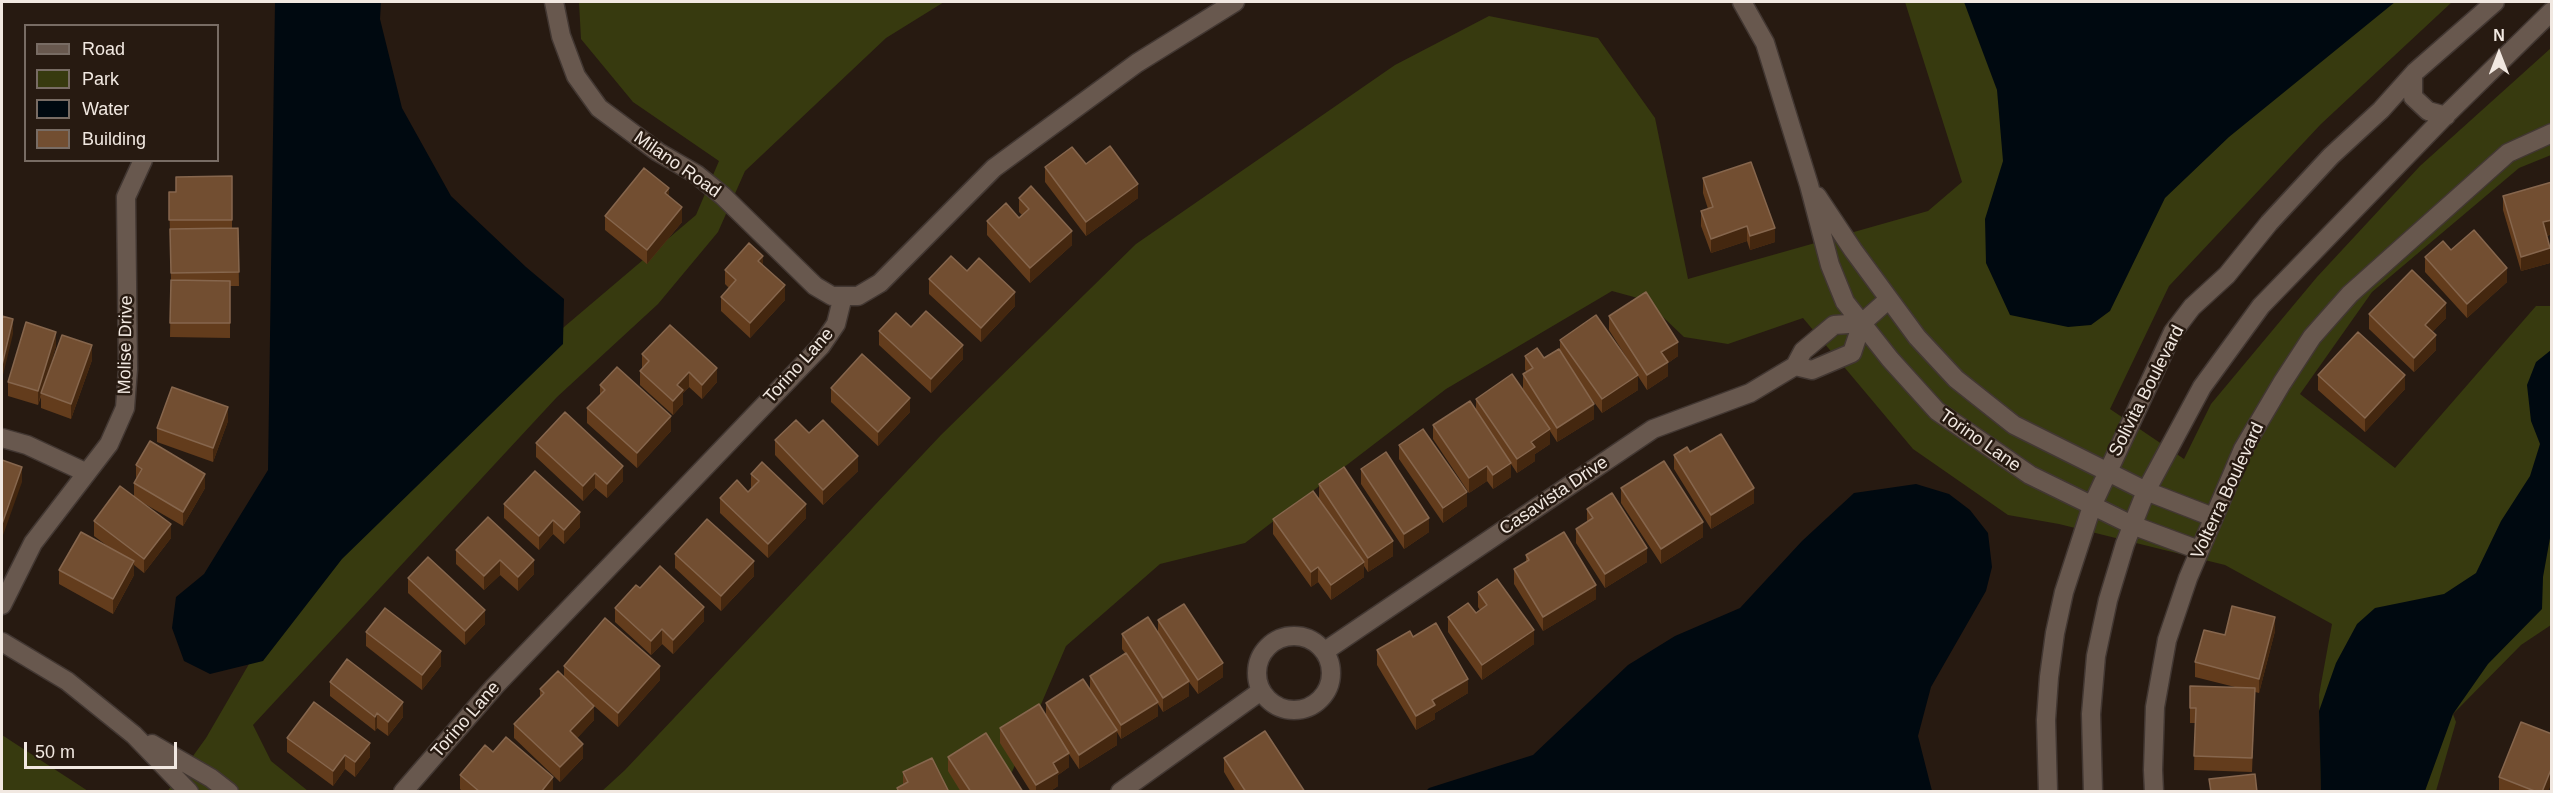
<!DOCTYPE html>
<style>
body{margin:0}
#map{position:relative;width:2553px;height:793px;overflow:hidden;background:#271a11;font-family:Helvetica,sans-serif}
canvas{display:block}
.frame{position:absolute;inset:0;border:3px solid #f1e8e1;pointer-events:none}
.legend{position:absolute;left:24px;top:24px;width:195px;height:138px;box-sizing:border-box;background:#271a11;border:2px solid #786c64;margin:0;padding:8px 10px;list-style:none;font-size:18px;color:#f1e8e1}
.legend li{display:flex;align-items:center;gap:12px;height:30px}
.legend b{width:30px;border:2px solid #786c64}
.north{position:absolute;left:2469px;top:24px;width:60px;height:60px;-webkit-text-stroke:4px #271a11;paint-order:stroke;rotate:0deg;font-size:16px;font-weight:700;line-height:24px;text-align:center;color:#f1e8e1}
.north::after{content:'';display:block;margin:auto;width:21px;height:27px;background:#f1e8e1;clip-path:polygon(50% 0,100% 100%,50% 72%,0 100%)}
.scale{position:absolute;left:24px;top:742px;width:153px;height:27px;box-sizing:border-box;border:3px solid #f1e8e1;border-top:0;padding-left:8px;font-size:18px;line-height:21px;white-space:nowrap;color:#f1e8e1;-webkit-text-stroke:4px #271a11;paint-order:stroke}
</style>
<div id="map">
<canvas width="2553" height="793"></canvas>
<div class="frame"></div>
<ul class="legend">
<li><b style="height:8px;background:#68584e"></b>Road</li>
<li><b style="height:16px;background:#373a0f"></b>Park</li>
<li><b style="height:16px;background:#000910"></b>Water</li>
<li><b style="height:16px;background:#724e31"></b>Building</li>
</ul>
<div class="north">N</div>
<div class="scale">50 m</div>
</div>
<script>
const c = document.querySelector('canvas').getContext('2d');
c.lineJoin = 'round';
function fill(path, color) {
  c.fillStyle = color;
  c.fill(path, 'evenodd');
}
function shape(rows) {
  const path = new Path2D();
  for (const r of rows) {
    if (r.length === 3) {
      path.moveTo(r[0] + r[2], r[1]);
      path.arc(r[0], r[1], r[2], 0, 2 * Math.PI);
      continue;
    }
    path.moveTo(r[0], r[1]);
    for (let i = 2; i < r.length; i += 2) path.lineTo(r[i], r[i + 1]);
  }
  return path;
}
function stroke(path, color, width, dash) {
  c.strokeStyle = color;
  c.lineWidth = width;
  c.lineCap = dash ? 'butt' : 'round';
  c.setLineDash(dash || []);
  c.stroke(path);
}
function write(font, color, halo, rows, align = 'center') {
  c.font = font + ' Helvetica,sans-serif';
  c.lineWidth = 5;
  c.setLineDash([]);
  c.textBaseline = 'middle';
  c.strokeStyle = halo;
  c.fillStyle = color;
  for (const [text, x, y, turn = 0] of rows) {
    c.save();
    c.translate(x, y);
    c.rotate((+turn || 0) * Math.PI / 180);
    c.textAlign = isNaN(turn) ? turn : align;
    if (halo) c.strokeText(text, 0, 0);
    c.fillText(text, 0, 0);
    c.restore();
  }
}
const green = shape([
 [579,2,944,2,886,38,745,171,718,232,658,304,557,397,253,725,271,761,308,791,167,792,206,738,303,571,415,479,564,327,696,215,719,161,633,102,581,39],
 [1905,2,2452,2,2321,124,2169,286,2110,409,2184,459,2211,404,2317,277,2420,166,2551,48,2551,155,2519,168,2372,292,2300,394,2395,468,2536,306,2551,306,2551,625,2521,645,2453,714,2456,722,2436,791,2321,791,2319,695,2332,624,2225,565,2059,524,2008,515,1913,449,1803,318,1728,344,1684,337,1645,300,1612,291,1446,389,1245,543,1160,564,1066,646,1009,779,960,792,601,792,625,770,941,435,1136,244,1395,65,1489,16,1598,38,1655,118,1688,279,1928,211,1962,182],
 [2,735,88,791,2,791]
]);
const water = shape([
 [275,2,381,2,380,19,402,108,451,196,526,267,564,299,563,344,342,559,263,661,210,674,184,661,172,628,176,597,204,574,268,470],
 [1964,2,2395,2,2229,137,2165,198,2110,311,2091,325,2068,327,2010,315,1986,263,1985,219,2003,161,1997,90],
 [2551,350,2552,527,2543,577,2542,609,2488,664,2453,714,2425,791,2321,791,2319,711,2336,663,2357,624,2375,608,2444,594,2476,573,2501,521,2530,476,2540,444,2531,421,2527,385,2536,362],
 [1916,484,1949,494,1970,510,1988,533,1992,567,1986,591,1931,687,1918,736,1932,791,1426,791,1429,788,1533,755,1628,665,1675,636,1740,608,1802,541,1854,493]
]);
const minor = shape([
 [554,2,561,36,576,76,599,108,658,152,696,174,723,196,815,286,832,296,858,296,880,283,994,168,1137,63,1235,2],
 [1742,2,1765,43,1809,185,1830,265,1845,302,1890,359,1937,411,2030,475,2132,525,2199,550],
 [2413,75,2413,97,2428,111,2446,116],
 [1817,196,1853,250,1917,337,1956,379,2014,425,2146,491,2213,517],
 [1862,323,1834,325,1803,351,1795,366,1812,370,1852,353,1862,323,1889,299],
 [2,438,27,445,87,473],
 [2,605,33,543,109,444,125,408,128,369,126,197,143,160],
 [1294,673,37],
 [2,642,67,681,134,735,189,792],
 [1325,651,1653,429,1750,393,1795,366],
 [152,744,211,778,229,792],
 [403,792,494,687,821,346,836,324,843,296],
 [1120,792,1261,691],
 [2048,792,2046,720,2049,677,2055,633,2064,592,2092,506,2173,332,2192,307,2227,275,2269,223,2331,156,2381,110,2415,72,2495,2],
 [2093,792,2091,714,2096,656,2108,600,2125,544,2146,491,2202,387,2261,306,2449,112,2552,11],
 [2154,792,2153,770,2155,707,2167,640,2188,578,2243,449,2282,383,2312,337,2350,294,2508,153,2552,133]
]);
const wall = shape([
 [1086,164,1138,198,1086,236,1045,182,1045,167],
 [232,176,232,228,238,228,239,286,230,286,230,338,170,337,171,280,169,192,176,192],
 [1703,178,1775,242,1750,250,1747,241,1711,253,1701,226,1701,211,1708,209,1703,193],
 [2503,196,2552,234,2547,236,2550,263,2521,271,2503,210],
 [669,197,682,222,647,264,605,230,605,216],
 [1019,198,1072,245,1030,283,987,235,987,221,1019,218,1022,215,1019,212],
 [2451,250,2507,282,2467,318,2425,272,2425,257],
 [763,266,785,300,750,338,721,311,721,297,729,288,725,284,725,270],
 [967,271,1015,306,981,342,929,294,929,279],
 [2369,314,2446,318,2432,332,2436,350,2414,372,2369,329],
 [1609,316,1678,356,1668,363,1668,376,1647,390,1638,376,1638,390,1602,413,1582,386,1594,419,1557,442,1550,431,1550,444,1535,454,1535,461,1517,473,1511,464,1511,477,1493,489,1487,481,1469,493,1433,439,1433,425,1476,411,1476,399,1538,412,1523,389,1523,374,1527,372,1525,370,1525,356,1544,358,1560,350,1560,340,1635,371,1609,330],
 [911,327,963,359,931,393,879,345,879,331],
 [56,346,48,373,92,360,71,419,41,408,41,397,38,405,8,396,8,382],
 [642,354,717,382,702,399,689,387,683,393,683,404,673,415,640,385,640,371,642,368],
 [2318,375,2405,389,2365,432,2318,390],
 [600,385,671,431,637,468,587,423,587,408,600,395],
 [831,388,910,412,878,446,831,402],
 [228,421,213,462,157,442,157,428],
 [809,433,858,471,823,505,775,455,775,440],
 [536,443,623,481,607,498,595,488,583,501,536,457],
 [1399,445,1467,506,1443,523,1399,459],
 [1690,452,1754,503,1711,529,1674,469,1674,455],
 [136,465,205,488,183,526,138,500,171,538,144,573,134,565,134,575,113,614,59,584,59,570,110,548,94,536,94,521,134,496,134,483,136,479],
 [1361,469,1429,532,1404,549,1361,484],
 [751,474,806,518,768,558,720,513,720,498,748,492,751,488],
 [1319,484,1393,556,1368,572,1364,566,1364,577,1331,600,1318,582,1311,587,1273,534,1273,519,1319,498],
 [1621,488,1703,537,1661,564,1621,503],
 [504,504,580,527,564,544,553,534,539,550,504,518],
 [1587,509,1647,562,1605,588,1576,543,1576,529,1587,522],
 [488,517,534,574,518,591,500,575,484,590,456,564,456,550],
 [675,554,754,576,721,611,675,568],
 [1526,555,1596,599,1543,631,1514,584,1514,569,1526,562],
 [408,578,485,624,465,645,408,593],
 [640,588,704,621,673,654,662,644,651,655,615,622,615,608],
 [1478,592,1534,644,1482,680,1448,632,1448,617,1476,613,1480,610,1478,607],
 [1158,620,1223,677,1198,694,1189,682,1189,696,1163,712,1158,704,1158,716,1121,739,1117,732,1117,745,1079,769,1069,754,1069,767,1058,775,1058,786,1049,792,1031,792,1000,743,1000,728,1046,715,1046,703,1090,689,1090,676,1125,653,1122,649,1122,634,1158,632],
 [2275,631,2259,693,2255,692,2252,772,2194,770,2195,723,2190,723,2190,686,2239,688,2195,677,2195,662,2225,635],
 [366,632,441,666,422,690,366,646],
 [1413,637,1468,693,1435,713,1435,719,1416,730,1377,665,1377,650],
 [564,666,660,680,618,727,594,706,594,720,577,738,583,758,560,782,514,738,514,724,540,697,540,689,564,677],
 [330,682,403,717,388,736,377,728,375,731,330,696],
 [287,738,370,757,355,777,345,769,333,786,287,752],
 [493,752,553,791,463,792,460,789,460,775],
 [948,757,1023,792,961,792,948,771],
 [1224,758,1305,792,1236,792,1224,772],
 [903,772,949,792,897,792,897,788,903,785],
 [2499,777,2548,792,2500,792,2499,791]
]);
const shadedWall = shape([
 [1138,184,1138,198,1086,236,1086,222],
 [669,188,669,203,665,193],
 [682,207,682,222,647,264,647,250],
 [2552,220,2552,234,2543,237,2543,222],
 [1747,226,1747,241,1711,253,1711,239],
 [1775,228,1775,242,1750,250,1750,236],
 [1072,231,1072,245,1030,283,1030,268],
 [2550,248,2550,263,2521,271,2521,257],
 [763,256,763,270,758,261],
 [2507,268,2507,282,2467,318,2467,304],
 [785,285,785,300,750,338,750,323],
 [1015,292,1015,306,981,342,981,328],
 [2446,303,2446,318,2425,340,2425,325],
 [13,319,13,334,2,379,2,365],
 [56,332,56,346,42,394,41,393,38,405,38,391],
 [2436,335,2436,350,2414,372,2414,358],
 [1678,342,1678,356,1668,363,1668,376,1647,390,1647,375,1661,352],
 [92,345,92,360,71,419,71,404],
 [963,345,963,359,931,393,931,379],
 [717,368,717,382,702,399,702,385],
 [689,372,689,387,683,393,683,404,673,415,673,401,677,385],
 [1638,375,1638,390,1602,413,1602,399],
 [2405,375,2405,389,2365,432,2365,418],
 [910,398,910,412,878,446,878,432],
 [1594,404,1594,419,1557,442,1557,428],
 [228,407,228,421,213,462,213,448],
 [671,416,671,431,637,468,637,453],
 [1550,429,1550,444,1535,454,1535,461,1517,473,1517,459,1531,442],
 [858,456,858,471,823,505,823,490],
 [1511,463,1511,477,1493,489,1493,475],
 [623,466,623,481,607,498,607,484],
 [1487,466,1487,481,1469,493,1469,478],
 [22,467,22,482,2,538,2,524],
 [595,473,595,488,583,501,583,486],
 [205,474,205,488,183,526,183,512],
 [1754,488,1754,503,1711,529,1711,515],
 [1467,492,1467,506,1443,523,1443,508],
 [806,504,806,518,768,558,768,544],
 [580,512,580,527,564,544,564,530],
 [1429,518,1429,532,1404,549,1404,534],
 [553,520,553,534,539,550,539,536],
 [1703,522,1703,537,1661,564,1661,549],
 [171,524,171,538,144,573,144,559],
 [1393,541,1393,556,1368,572,1368,558],
 [1647,548,1647,562,1605,588,1605,574],
 [500,560,500,575,484,590,484,576],
 [534,560,534,574,518,591,518,577],
 [134,561,134,575,113,614,113,599],
 [754,561,754,576,721,611,721,596],
 [1364,562,1364,577,1331,600,1331,585],
 [1318,567,1318,582,1311,587,1311,572],
 [1596,585,1596,599,1543,631,1543,617],
 [704,607,704,621,673,654,673,640],
 [485,610,485,624,465,645,465,631],
 [2275,617,2275,631,2259,693,2259,679],
 [662,629,662,644,651,655,651,641],
 [1534,630,1534,644,1482,680,1482,665],
 [441,651,441,666,422,690,422,675],
 [1223,663,1223,677,1198,694,1198,680],
 [660,666,660,680,618,727,618,713],
 [1468,679,1468,693,1435,713,1435,719,1416,730,1416,716,1432,700],
 [1189,681,1189,696,1163,712,1163,698],
 [403,702,403,717,388,736,388,722],
 [1158,702,1158,716,1121,739,1121,725],
 [594,706,594,720,570,746,570,731],
 [377,713,377,728,375,731,375,717],
 [1117,730,1117,745,1079,769,1079,755],
 [370,743,370,757,355,777,355,762],
 [583,744,583,758,560,782,560,767],
 [1069,753,1069,767,1058,775,1058,786,1049,792,1036,792,1036,785,1053,763],
 [345,755,345,769,333,786,333,771],
 [2552,767,2552,782,2548,792,2542,792],
 [553,777,553,792,541,792]
]);
const building = shape([
 [1110,146,1138,184,1086,222,1045,167,1072,147,1086,164,1110,146],
 [1751,162,1775,228,1750,236,1747,226,1711,239,1701,211,1713,207,1703,178,1751,162],
 [644,168,669,188,665,193,682,207,647,250,605,216,644,168],
 [232,176,232,220,169,220,169,192,176,192,176,177,232,176],
 [2552,182,2552,220,2543,222,2550,248,2521,257,2503,196,2552,182],
 [1031,186,1072,231,1030,268,987,221,1006,203,1019,218,1029,209,1019,198,1031,186],
 [238,228,239,272,171,273,170,229,238,228],
 [2474,230,2507,268,2467,304,2425,257,2443,241,2451,250,2474,230],
 [749,243,763,256,758,261,785,285,750,323,721,297,736,280,725,270,749,243],
 [951,256,967,271,979,258,1015,292,981,328,929,279,951,256],
 [2412,270,2446,303,2425,325,2436,335,2414,358,2369,314,2412,270],
 [171,280,230,281,230,323,170,323,171,280],
 [1646,292,1678,342,1661,352,1668,362,1647,375,1609,316,1646,292],
 [926,311,963,345,931,379,879,331,896,313,911,327,926,311],
 [1596,315,1638,375,1602,399,1560,340,1596,315],
 [2,316,13,319,2,365,2,316],
 [26,322,56,332,38,391,8,382,26,322],
 [670,325,717,368,702,385,689,372,677,385,683,390,673,401,640,371,649,361,642,354,670,325],
 [2358,332,2405,375,2365,418,2318,375,2358,332],
 [62,335,92,345,71,404,41,393,62,335],
 [1537,348,1544,358,1559,349,1594,404,1557,428,1523,374,1533,368,1525,356,1537,348],
 [862,354,910,398,878,432,831,388,862,354],
 [617,367,671,416,637,453,587,408,605,390,600,385,617,367],
 [1512,374,1550,429,1531,442,1535,447,1517,459,1476,399,1512,374],
 [172,387,228,407,213,448,157,428,172,387],
 [1470,401,1511,463,1493,475,1487,466,1469,478,1433,425,1470,401],
 [565,412,623,466,607,484,595,473,583,486,536,443,565,412],
 [796,420,809,433,823,420,858,456,823,490,775,440,796,420],
 [1423,429,1467,492,1443,508,1399,445,1423,429],
 [1721,434,1754,488,1711,515,1674,455,1687,447,1690,452,1721,434],
 [150,441,205,474,183,512,134,483,142,469,136,465,150,441],
 [1386,452,1429,518,1404,534,1361,469,1386,452],
 [2,460,22,467,2,524,2,460],
 [1664,461,1703,522,1661,549,1621,488,1664,461],
 [762,462,806,504,768,544,720,498,737,480,748,492,759,481,751,474,762,462],
 [1344,467,1393,541,1368,558,1319,484,1344,467],
 [535,471,580,512,564,530,553,520,539,536,504,504,535,471],
 [120,486,171,524,144,559,94,521,120,486],
 [1313,491,1364,562,1331,585,1318,567,1311,572,1273,519,1313,491],
 [1612,493,1647,548,1605,574,1576,529,1593,518,1587,509,1612,493],
 [488,517,534,560,518,577,500,560,484,576,456,550,488,517],
 [707,519,754,561,721,596,675,554,707,519],
 [81,532,134,561,113,599,59,570,81,532],
 [1564,532,1596,585,1543,617,1514,569,1529,560,1526,555,1564,532],
 [428,557,485,610,465,631,408,578,428,557],
 [660,566,704,607,673,640,662,629,651,641,615,608,636,585,640,588,660,566],
 [1497,579,1534,630,1482,665,1448,617,1468,603,1476,613,1487,605,1478,592,1497,579],
 [1184,604,1223,663,1198,680,1158,620,1184,604],
 [2232,606,2275,617,2259,679,2195,662,2204,630,2225,635,2232,606],
 [385,608,441,651,422,675,366,632,385,608],
 [1148,617,1189,681,1163,698,1122,634,1148,617],
 [605,618,660,666,618,713,564,666,605,618],
 [1436,623,1468,679,1432,700,1435,705,1416,716,1377,650,1410,631,1413,637,1436,623],
 [1126,653,1158,702,1121,725,1090,676,1126,653],
 [347,659,403,702,388,722,377,713,375,717,330,682,347,659],
 [558,671,594,706,570,731,583,744,560,767,514,724,544,693,540,689,558,671],
 [1083,679,1117,730,1079,755,1046,703,1083,679],
 [2190,686,2255,688,2252,758,2194,756,2196,708,2190,708,2190,686],
 [314,702,370,743,355,762,345,755,333,771,287,738,314,702],
 [1039,704,1069,753,1053,763,1058,772,1036,785,1000,728,1039,704],
 [2521,722,2552,734,2552,767,2542,792,2537,792,2499,777,2521,722],
 [1265,731,1305,792,1246,792,1224,758,1265,731],
 [986,733,1023,792,971,792,948,757,986,733],
 [506,737,553,777,541,792,480,792,460,775,485,745,493,752,506,737],
 [932,758,949,792,899,792,897,788,908,782,903,772,932,758],
 [2255,774,2257,792,2211,792,2209,779,2255,774]
]);
const streetNames = [
 ["Milano Road",677,165,35],
 ["Molise Drive",126,345,-89],
 ["Torino Lane",799,366,-48],
 ["Solivita Boulevard",2147,391,-63],
 ["Torino Lane",1980,441,35],
 ["Volterra Boulevard",2228,491,-65],
 ["Casavista Drive",1554,496,-34],
 ["Torino Lane",466,720,-49]
];
fill(green, '#373a0f');
fill(water, '#000910');
stroke(minor, '#423732', 21);
stroke(minor, '#68584e', 18);
fill(wall, '#633c1c');
fill(shadedWall, '#44270f');
fill(building, '#724e31');
stroke(building, '#86664d', 1.5);
write('18px', '#f1e8e1', '#271a11', streetNames);
</script>
